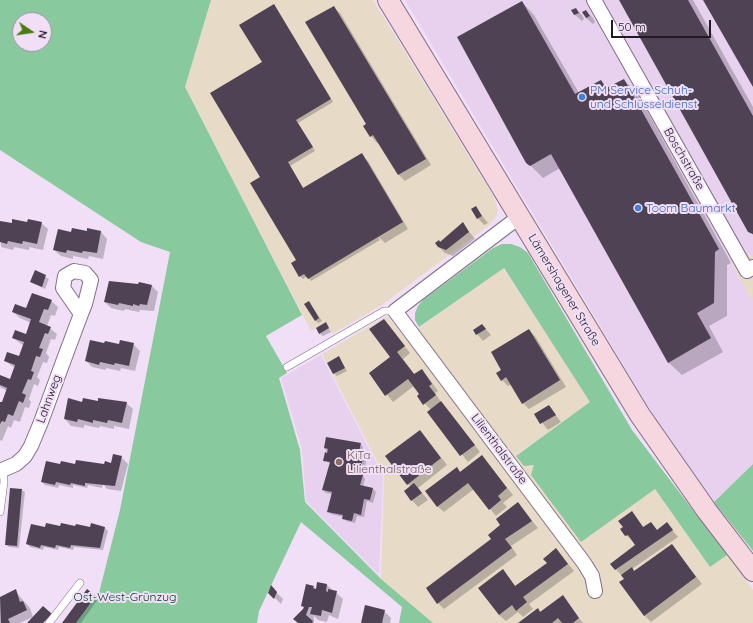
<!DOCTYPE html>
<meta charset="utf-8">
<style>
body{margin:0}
#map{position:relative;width:753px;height:623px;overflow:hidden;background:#f0dff7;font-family:Quicksand,sans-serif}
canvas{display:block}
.north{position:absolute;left:12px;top:12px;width:40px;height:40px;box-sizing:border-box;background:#f0dff7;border:1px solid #9d90a2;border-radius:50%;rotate:103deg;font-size:11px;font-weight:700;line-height:16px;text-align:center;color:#201a22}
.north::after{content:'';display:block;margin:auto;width:14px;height:18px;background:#497c0d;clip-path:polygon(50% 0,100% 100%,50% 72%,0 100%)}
.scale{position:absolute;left:611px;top:20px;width:100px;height:18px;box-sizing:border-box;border:2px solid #201a22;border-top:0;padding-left:5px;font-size:12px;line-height:14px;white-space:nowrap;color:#201a22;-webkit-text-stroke:3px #f0dff7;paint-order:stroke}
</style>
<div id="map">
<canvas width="753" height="623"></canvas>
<div class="north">N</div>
<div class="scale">50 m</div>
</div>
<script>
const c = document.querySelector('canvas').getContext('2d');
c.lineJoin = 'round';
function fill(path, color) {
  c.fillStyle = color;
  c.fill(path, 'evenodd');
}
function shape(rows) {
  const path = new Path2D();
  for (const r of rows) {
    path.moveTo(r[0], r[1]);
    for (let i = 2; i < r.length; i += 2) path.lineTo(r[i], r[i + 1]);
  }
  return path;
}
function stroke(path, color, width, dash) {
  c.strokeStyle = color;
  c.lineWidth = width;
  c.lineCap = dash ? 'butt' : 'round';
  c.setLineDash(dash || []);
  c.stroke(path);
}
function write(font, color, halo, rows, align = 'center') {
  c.font = font + ' Quicksand,sans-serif';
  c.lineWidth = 4;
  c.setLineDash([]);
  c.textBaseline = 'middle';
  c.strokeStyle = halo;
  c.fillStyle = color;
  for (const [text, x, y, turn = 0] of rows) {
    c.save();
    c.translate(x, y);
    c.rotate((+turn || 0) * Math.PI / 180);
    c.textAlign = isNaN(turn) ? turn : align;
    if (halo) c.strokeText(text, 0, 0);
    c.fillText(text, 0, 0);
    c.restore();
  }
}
const built = shape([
 [405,0,753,0,753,255,739,255,729,259,751,298,753,298,753,464,714,502,654,416],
 [321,355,383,476,379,575,306,501,302,449,281,378]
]);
const industrial = shape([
 [211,0,373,0,494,197,498,211,495,219,487,227,380,306,332,334,326,322,311,331,185,87],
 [739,255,753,255,753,298,751,299,729,259],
 [503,268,591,402,516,455,534,465,655,489,710,567,727,555,753,590,753,623,433,623,381,579,384,475,322,354,387,316,405,338]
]);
const green = shape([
 [0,0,211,0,185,87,302,315,266,336,287,373,279,378,300,450,305,502,381,579,433,623,399,623,402,607,301,522,259,611,257,623,76,623,99,593,120,510,170,252,141,242,0,150],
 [20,20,44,20,44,44,20,44],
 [502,244,511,244,520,247,528,253,632,430,727,555,710,567,655,489,581,542,531,475,534,465,524,466,516,456,590,402,504,268,419,327,415,320,415,313,418,306,423,300,493,248],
 [753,464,753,551,714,502]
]);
const shadow = shape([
 [620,0,693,0,753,107,753,235,749,231],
 [522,2,534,15,579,93,601,81,608,88,624,80,637,93,731,263,727,265,727,316,709,326,723,352,682,375,669,363,560,168,543,178,527,162],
 [274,5,333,102,298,123,315,151,290,166,304,189,361,155,368,161,408,229,385,243,378,236,380,240,311,281,307,276,303,279,300,276,297,260,262,178,263,63],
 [333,7,340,13,431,165,405,181,399,175,379,142,377,143,371,136],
 [576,9,582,15,584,19,582,21,575,15,573,10],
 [586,11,593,18,595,22,593,24,586,18],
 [475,207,488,223,484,225,478,218],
 [0,222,12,224,41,223,48,229,43,250,29,247,29,250,14,247,13,250,1,247],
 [463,224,475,239,453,256,445,253,438,246],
 [88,229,101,232,107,239,103,259,89,256,88,259,73,256,73,259,61,256,54,250,72,233,87,233],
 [35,272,49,279,45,289,31,282],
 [139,283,152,286,158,292,154,311,140,310,139,312,125,309,124,311,111,308,105,302,139,285],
 [51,301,58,307,55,316,51,315,47,326,57,334,55,340,51,339,46,353,49,357,47,363,43,362,37,377,40,380,38,386,34,384,29,399,31,402,29,408,25,407,20,422,14,420,11,428,8,426,2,441,0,440,0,403,2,403,7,391,0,387,0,376,10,380,15,368,5,361,19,358,24,346,13,338,27,335,31,323,20,318,13,312],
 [309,302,322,321,318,323,315,320],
 [384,320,410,353,403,359,415,375,421,370,428,377,438,391,435,393,441,402,480,452,468,462,428,412,431,410,418,396,420,394,414,386,393,402,370,374,392,358],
 [326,323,331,332,323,336,320,334],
 [482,325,491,335,483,341,477,334],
 [529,330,535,336,566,387,529,409,523,403,512,384,508,386,502,380,503,370],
 [133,344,140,351,135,371,121,368,120,371,106,368,106,370,92,367,86,361,120,345],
 [339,358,347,371,337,376,334,373],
 [98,402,126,403,133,409,129,429,114,426,114,429,100,426,99,428,84,425,84,428,71,426,65,419,83,403],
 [549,406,561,422,548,430,535,414],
 [420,431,447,465,418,488,428,500,418,507,405,492,411,487,408,484],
 [360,444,363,447,361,458,366,461,363,476,365,479,363,487,373,489,376,492,373,503,367,501,364,517,357,516,355,523,346,521,344,517,331,514,329,512,332,494,326,493,323,490,331,464,324,460,328,454,325,448],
 [482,456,513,495,503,503,507,507,496,516,474,489,444,512,437,506,460,472],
 [121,457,128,464,121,491,107,489,103,484,102,488,88,485,87,488,73,485,73,488,59,485,58,488,45,485,42,482,61,466,105,466,112,464],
 [22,490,25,492,19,548,9,547,6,544],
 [518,504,538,528,511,546,517,555,444,609,438,603,492,539],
 [632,513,644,528,651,523,658,531,667,524,678,537,632,569,635,572,672,545,702,584,651,622,644,615,625,579,611,564,637,545,621,530],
 [61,527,105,528,108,531,103,550,74,547,73,550,59,547,58,550,44,547,43,550,30,547,27,544,46,528],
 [556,549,574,571,529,604,533,609,523,617,518,612,506,621,499,615,503,571,516,587,548,564],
 [318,583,327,585,343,599,338,619,329,615,327,622,318,620,314,616,314,623,299,623,305,608,302,606,313,587,317,590],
 [271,587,283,599,281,604,269,592],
 [88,590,98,599,81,623,63,623],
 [15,591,30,608,33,617,20,623,0,623,0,596,1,598],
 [563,597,583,623,520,623,538,610,541,612],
 [384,611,391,618,390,623,362,623]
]);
const building = shape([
 [619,0,688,0,753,116,753,234,748,232],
 [703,0,753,0,753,87],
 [522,1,575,94,601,80,606,88,624,79,719,249,715,252,714,303,697,313,711,338,668,363,551,154,530,166,526,163,457,37],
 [274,4,331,99,296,120,313,147,288,162,303,188,362,153,403,222,308,279,304,274,299,277,291,263,296,260,250,183,260,177,210,93,262,62,239,25],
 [334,6,426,159,398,175,373,135,370,137,363,126,366,124,305,22],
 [576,8,579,13,574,15,571,10],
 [586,10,590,16,586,18,582,12],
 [476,206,482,216,477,219,471,209],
 [12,219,27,222,28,219,42,222,37,244,23,241,22,244,8,241,7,244,0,242,0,221,12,223],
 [463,222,469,232,446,250,438,247,435,243,439,240,440,242],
 [72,228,87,231,87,228,101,231,97,253,83,251,82,253,67,250,66,253,53,250,58,229,71,232],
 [35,270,46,275,42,287,30,282],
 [109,281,138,284,139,282,152,285,147,305,140,304,139,306,133,304,133,306,119,303,118,305,104,302],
 [32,293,52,300,48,310,44,309,39,322,51,327,48,334,45,333,39,348,43,349,40,357,36,356,31,371,34,372,31,380,28,379,22,393,26,395,23,403,19,401,13,416,8,414,5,422,2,421,0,424,0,402,2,402,7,388,0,385,0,375,10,379,15,365,4,361,7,352,19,356,24,342,12,338,15,330,26,334,31,319,12,312,15,304,26,308],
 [309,301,319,318,315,321,304,304],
 [384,319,405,346,397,352,414,374,422,369,432,384,429,386,436,395,423,405,417,396,419,394,408,379,385,396,369,373,390,357,369,329],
 [326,322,329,328,319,334,316,328],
 [482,324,486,329,476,335,473,330],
 [529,329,560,380,522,404,506,377,501,381,496,373,501,370,491,352],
 [90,340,104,343,105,341,119,344,120,340,134,343,129,366,115,363,114,365,100,362,99,365,85,361],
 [339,356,345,368,333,374,327,363],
 [68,398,82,402,83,398,98,401,98,398,127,402,122,423,108,420,107,423,93,420,93,423,78,419,77,422,64,419],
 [441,401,475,445,460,456,427,412],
 [549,405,556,415,540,424,534,414],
 [420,430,441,458,407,485,385,456],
 [326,437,361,443,358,456,363,457,360,474,363,475,360,485,373,488,370,500,364,499,361,515,354,513,352,521,342,519,343,515,327,512,332,492,322,490,330,462,323,461,325,452,327,453,328,449,324,448],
 [113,454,122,456,115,486,85,483,85,486,71,483,70,485,56,482,55,485,41,482,46,461,60,464,61,461,75,464,76,460,104,464,105,461,111,463],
 [482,455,507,488,498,496,501,500,489,510,468,483,437,507,425,491,457,467,460,472],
 [414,483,422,493,411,501,404,491],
 [10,488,22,489,17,546,5,545],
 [518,502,532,521,505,539,512,548,437,604,426,588,491,539,488,535,500,525,496,519],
 [632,511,643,527,651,522,657,530,667,522,673,530,615,570,610,564,635,545,628,535,625,536,620,529,623,527,618,521],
 [46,523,60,526,61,523,75,526,76,524,90,527,91,523,105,527,100,548,71,545,70,548,56,545,55,548,41,545,40,548,26,544,31,524,45,527],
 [672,544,696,577,644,616,619,582,624,579,621,575,632,567,634,571],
 [556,548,568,564,523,597,527,602,516,611,512,605,499,615,478,588,503,569,515,586,547,563,543,559],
 [317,582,327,584,326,591,328,592,328,589,337,591,332,613,322,610,321,616,310,614,312,607,309,607,306,615,313,621,312,623,298,623,293,619,303,609,304,607,301,606,306,584,314,586,313,588,316,589],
 [271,585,277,592,274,599,268,593],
 [16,589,20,602,23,601,27,610,8,619,10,623,1,623,0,597],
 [87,589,96,596,76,623,62,623],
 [563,595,579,618,573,623,562,623,558,618,552,623,518,623,538,608,540,612],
 [365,605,385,610,382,623,361,623],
 [43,606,52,614,43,623,27,623]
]);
const service = shape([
 [287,367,384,311,395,311],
 [0,512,4,482,3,469],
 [49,623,80,583]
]);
const minor = shape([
 [594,0,747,271,753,267],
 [519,217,395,311,584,563,592,576,595,591],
 [0,471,16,464,25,456,31,446,41,422,63,362,81,314,85,304,91,280,85,273,74,271,65,276,63,288,81,314]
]);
const secondary = shape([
 [388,0,640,415,707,511,753,571]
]);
const markers = [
 [582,97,4,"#3f7fe0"],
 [638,208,4,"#3f7fe0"],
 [339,462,4,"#8d6e63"]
];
const shopNames = [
 ["PM Service Schuh-",590,90],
 ["und Schlüsseldienst",590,104],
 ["Toom Baumarkt",646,208]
];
const streetNames = [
 ["Boschstraße",684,159,60],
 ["Lämershagener Straße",564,290,59],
 ["Lahnweg",49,399,-70],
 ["Lilienthalstraße",499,449,53]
];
const educationNames = [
 ["KiTa",347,455],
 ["Lilienthalstraße",347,469]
];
const parkNames = [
 ["Ost-West-Grünzug",125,597]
];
fill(built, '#e7d1ef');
fill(industrial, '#e7dac7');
fill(green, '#88ca9d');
fill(shadow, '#0003');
fill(building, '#504255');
stroke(service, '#7f7085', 8);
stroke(minor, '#7f7085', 16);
stroke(secondary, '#7f7085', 22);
stroke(service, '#fff', 7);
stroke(minor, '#fff', 14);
stroke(secondary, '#f6d7e0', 20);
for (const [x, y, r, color] of markers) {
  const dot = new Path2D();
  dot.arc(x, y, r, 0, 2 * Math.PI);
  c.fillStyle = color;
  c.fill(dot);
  stroke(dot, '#f0dff7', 1.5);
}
write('12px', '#366cbe', '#f0dff7', shopNames, 'left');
write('12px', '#201a22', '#f0dff7', streetNames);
write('12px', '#785e54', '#f0dff7', educationNames, 'left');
write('12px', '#043f21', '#f0dff7', parkNames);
</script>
